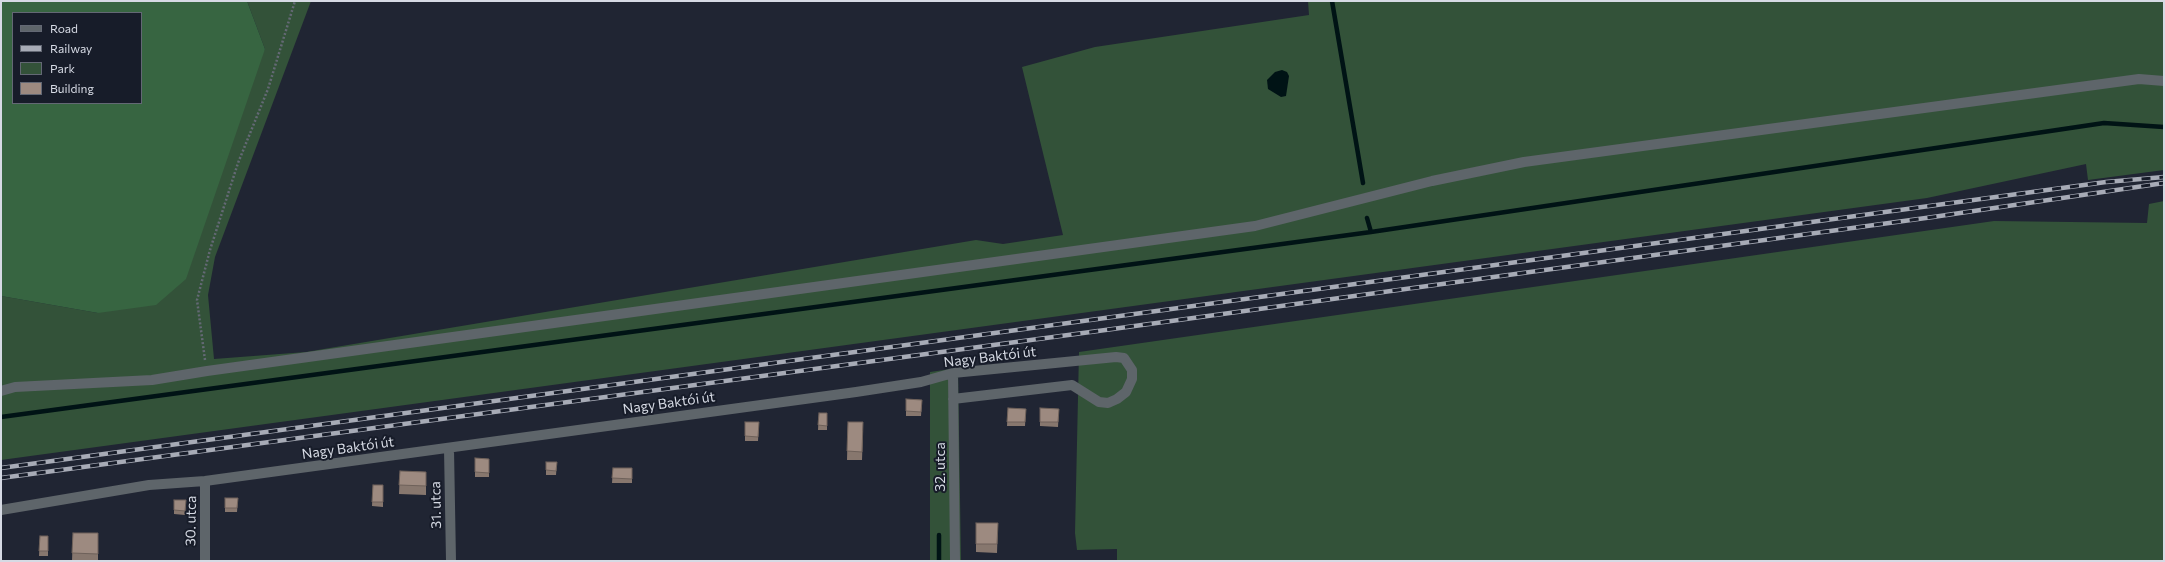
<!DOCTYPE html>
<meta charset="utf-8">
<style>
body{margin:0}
#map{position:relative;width:2165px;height:562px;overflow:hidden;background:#202533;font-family:Commissioner,sans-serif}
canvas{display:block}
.frame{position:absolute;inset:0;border:2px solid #d6dae4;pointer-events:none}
.legend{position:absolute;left:12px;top:12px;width:130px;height:92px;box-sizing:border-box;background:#171c29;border:1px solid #636874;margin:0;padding:5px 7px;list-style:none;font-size:12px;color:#d6dae4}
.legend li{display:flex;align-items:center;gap:8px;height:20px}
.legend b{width:20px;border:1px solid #636874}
</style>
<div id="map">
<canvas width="2165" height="562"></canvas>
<div class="frame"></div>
<ul class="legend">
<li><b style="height:5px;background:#5e656a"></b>Road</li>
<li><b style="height:5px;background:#a7abb6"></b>Railway</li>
<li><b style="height:11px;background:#335239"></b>Park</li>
<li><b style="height:11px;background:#9d8a80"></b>Building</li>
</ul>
</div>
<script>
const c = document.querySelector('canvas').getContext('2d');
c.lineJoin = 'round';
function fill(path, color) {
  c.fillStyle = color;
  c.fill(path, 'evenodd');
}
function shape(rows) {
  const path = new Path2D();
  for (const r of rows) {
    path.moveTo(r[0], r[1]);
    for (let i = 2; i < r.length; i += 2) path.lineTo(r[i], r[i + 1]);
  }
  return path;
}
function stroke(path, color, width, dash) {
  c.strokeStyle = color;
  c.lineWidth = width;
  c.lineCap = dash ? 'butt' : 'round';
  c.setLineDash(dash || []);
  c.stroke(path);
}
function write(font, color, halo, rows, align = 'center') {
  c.font = font + ' Commissioner,sans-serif';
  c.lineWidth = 4;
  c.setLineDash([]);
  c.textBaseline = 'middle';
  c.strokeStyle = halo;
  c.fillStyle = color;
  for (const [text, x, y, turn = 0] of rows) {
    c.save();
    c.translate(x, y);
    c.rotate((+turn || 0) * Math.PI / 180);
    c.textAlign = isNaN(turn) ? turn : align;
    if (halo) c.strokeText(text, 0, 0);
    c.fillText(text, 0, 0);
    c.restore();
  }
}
const green = shape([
 [247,1,311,1,215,257,208,295,214,359,306,352,976,240,1003,244,1063,235,1022,67,1095,47,1309,15,1308,1,2164,1,2164,170,2088,180,2086,164,1927,198,1,460,1,296,98,313,265,49],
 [2164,201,2164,561,1117,561,1117,549,1077,550,1075,533,1079,352,1994,221,2147,223,2149,204],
 [958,368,961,561,930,561,930,372]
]);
const forest = shape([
 [1,1,247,1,265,49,186,279,156,305,98,313,1,296],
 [13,13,141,13,141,103,13,103]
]);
const water = shape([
 [1282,70,1287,72,1289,76,1286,96,1281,97,1268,89,1267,80,1275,72]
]);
const stream = shape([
 [1332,1,1363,183],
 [1367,218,1371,232],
 [1,417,1371,232,2104,123,2164,127],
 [939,535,939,561]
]);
const path = shape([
 [205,360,197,300,210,250,238,163,268,89,295,1]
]);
const street = shape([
 [953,373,955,561],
 [1,391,15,387,152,380,207,371,1255,226,1432,181,1524,162,2139,79,2164,81],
 [449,449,451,561],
 [1,510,149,485,205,481,856,392,921,382,953,373,1116,357,1124,358,1132,370,1132,379,1126,392,1117,399,1108,403,1099,402,1072,385,953,399],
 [205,561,205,481]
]);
const rail = shape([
 [1,468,2106,182,2164,177],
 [1,478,1098,331,1933,217,2164,183]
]);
const wall = shape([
 [906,399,922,400,921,416,906,416],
 [1008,408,1026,409,1025,426,1007,426],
 [1040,408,1059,409,1058,427,1040,426],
 [819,413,827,413,827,430,818,430],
 [745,422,759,422,758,441,745,441],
 [848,422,863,431,862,460,847,460],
 [475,458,489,459,489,477,475,477],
 [546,462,557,462,556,475,546,475],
 [613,468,632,468,632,483,612,483],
 [400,471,426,472,426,495,399,494],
 [373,485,383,485,383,507,372,506],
 [225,498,238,498,237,512,225,512],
 [174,500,186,500,185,515,174,514],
 [976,523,998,523,997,553,976,552],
 [73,533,98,533,98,561,72,561],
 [40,536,48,536,48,556,39,556]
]);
const building = shape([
 [906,399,922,400,921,412,906,411,906,399],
 [1008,408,1026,409,1025,422,1007,422,1008,408],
 [1040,408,1059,409,1058,422,1040,422,1040,408],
 [819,413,827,413,827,426,818,425,819,413],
 [745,422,759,422,758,437,745,436,745,422],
 [848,422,863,422,862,452,847,451,848,422],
 [475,458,489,459,489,473,475,472,475,458],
 [546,462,557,462,556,471,546,470,546,462],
 [613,468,632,468,632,479,612,478,613,468],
 [400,471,426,472,426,486,399,485,400,471],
 [373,485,383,485,383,502,372,502,373,485],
 [225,498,238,498,237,508,225,508,225,498],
 [174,500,186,500,185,511,174,510,174,500],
 [976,523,998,523,997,544,976,544,976,523],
 [73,533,98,533,98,554,72,553,73,533],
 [40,536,48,536,48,551,39,551,40,536]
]);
const streetNames = [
 ["Nagy Baktói út",990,357,-7],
 ["Nagy Baktói út",669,403,-8],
 ["Nagy Baktói út",348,448,-8],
 ["32. utca",940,467,-90],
 ["31. utca",436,505,-91],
 ["30. utca",191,521,-89]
];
fill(green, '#335239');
fill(forest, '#376541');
fill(water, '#001315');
stroke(stream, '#001315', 4.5);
stroke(path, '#646975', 2.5, [2, 2]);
stroke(street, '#5e656a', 10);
stroke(rail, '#a7abb6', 4.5);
stroke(rail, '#171c29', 3, [9]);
fill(wall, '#87776e');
fill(building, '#9d8a80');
stroke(building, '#6e615a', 1);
write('14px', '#d6dae4', '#171c29', streetNames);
</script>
